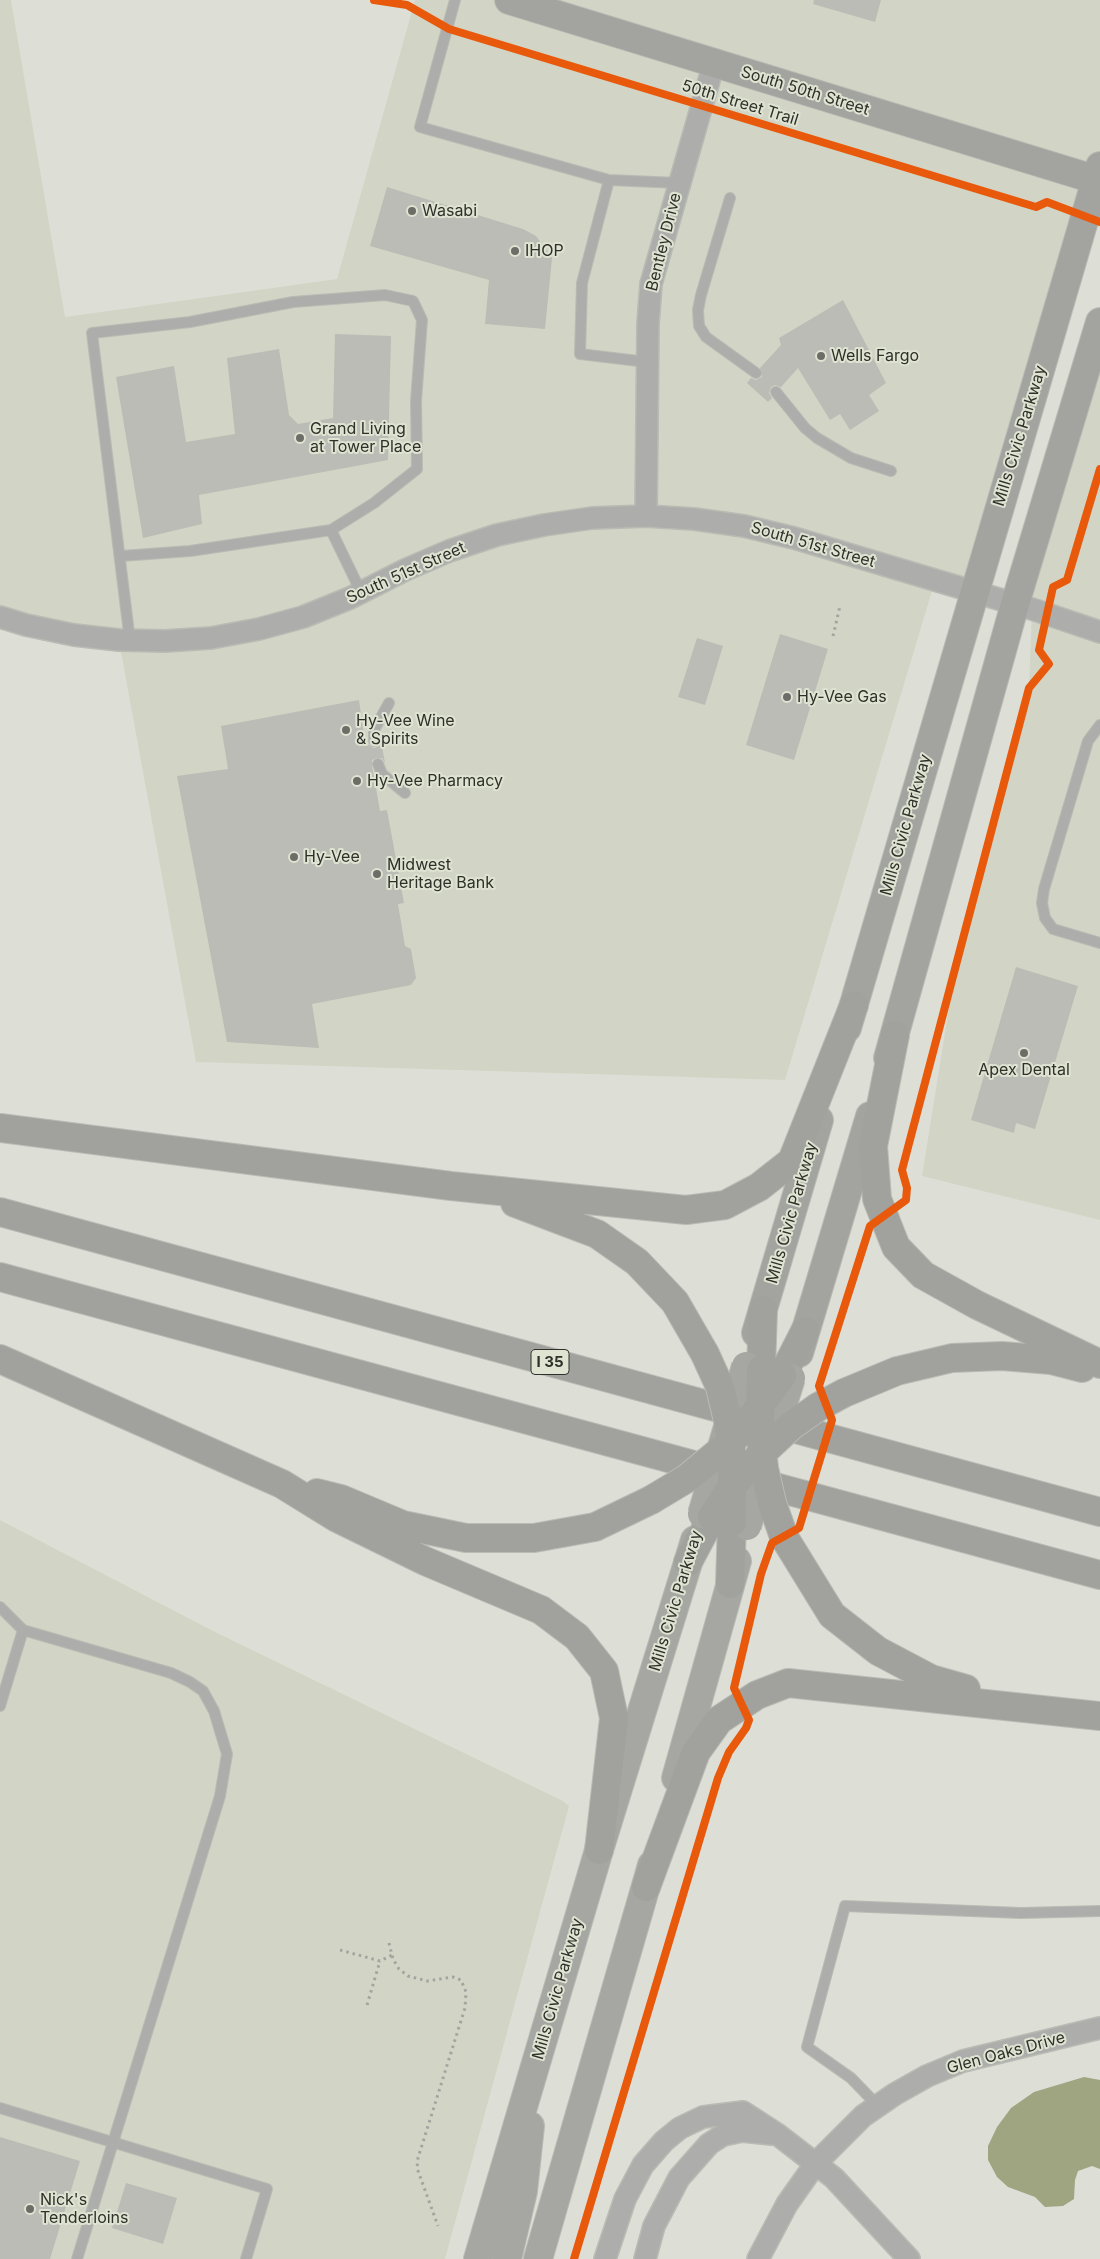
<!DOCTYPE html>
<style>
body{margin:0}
canvas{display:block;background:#dddfd6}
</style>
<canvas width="1100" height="2259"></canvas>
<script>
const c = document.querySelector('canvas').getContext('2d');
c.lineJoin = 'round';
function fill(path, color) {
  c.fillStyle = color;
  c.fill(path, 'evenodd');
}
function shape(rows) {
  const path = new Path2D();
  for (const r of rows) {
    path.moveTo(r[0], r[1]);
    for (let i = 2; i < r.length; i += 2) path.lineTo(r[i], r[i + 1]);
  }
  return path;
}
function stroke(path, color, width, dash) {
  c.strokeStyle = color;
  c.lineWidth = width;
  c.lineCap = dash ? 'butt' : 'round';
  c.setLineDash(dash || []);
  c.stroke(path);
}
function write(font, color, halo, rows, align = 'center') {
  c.font = font + ' Inter,sans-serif';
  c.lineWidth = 4;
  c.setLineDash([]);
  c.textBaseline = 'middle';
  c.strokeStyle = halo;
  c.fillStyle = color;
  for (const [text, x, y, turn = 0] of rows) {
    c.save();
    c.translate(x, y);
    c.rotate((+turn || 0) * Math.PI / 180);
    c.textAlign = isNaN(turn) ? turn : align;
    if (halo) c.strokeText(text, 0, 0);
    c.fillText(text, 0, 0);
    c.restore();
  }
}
const built = shape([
 [0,0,11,0,65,317,337,279,415,0,1100,0,1100,166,974,592,935,581,785,1080,196,1062,119,641,0,617],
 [1100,322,1100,1220,922,1176,958,951,1029,688,1032,609,1015,604],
 [0,1520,213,1631,563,1801,569,1806,445,2259,0,2259]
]);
const water = shape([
 [1084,2077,1100,2080,1100,2169,1092,2166,1078,2171,1075,2180,1074,2199,1063,2206,1045,2207,1035,2197,1008,2187,997,2177,988,2160,988,2146,997,2127,1011,2108,1034,2092]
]);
const building = shape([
 [814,0,881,0,875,22,813,4],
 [387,187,523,229,536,236,552,258,545,329,485,324,489,280,370,246],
 [843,300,886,383,869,395,879,411,850,430,840,414,830,420,798,368,781,387,775,385,771,387,769,393,772,398,768,402,747,383,751,378,756,380,762,377,760,368,781,345,779,338],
 [335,334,391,336,388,460,199,495,202,524,143,538,116,377,174,366,186,442,235,434,227,358,279,349,289,415,298,424,333,418],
 [780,634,828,649,794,760,746,745],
 [697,638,723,646,705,705,678,697],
 [359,700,365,743,374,748,380,745,381,741,385,763,382,758,376,758,372,760,372,766,380,811,387,810,404,903,398,904,405,946,411,949,416,978,411,985,312,1004,319,1048,227,1042,177,776,228,769,221,726],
 [1016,967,1078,986,1035,1129,1016,1123,1014,1133,971,1120],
 [0,2137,80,2161,50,2259,0,2259],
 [126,2183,177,2198,163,2244,112,2228]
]);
const path = shape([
 [833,636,840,606],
 [389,1943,393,1959,399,1969,408,1976,427,1981,453,1977,461,1980,466,1992,465,2008,418,2158,417,2168,438,2226],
 [340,1950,380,1961,392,1955],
 [367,2005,380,1961]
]);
const service = shape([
 [455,0,420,127,609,180,582,283,580,354,647,362],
 [609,180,679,183],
 [730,198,701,295,698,310,699,326,706,337,756,373],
 [776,392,805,428,817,438,851,458,891,471],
 [121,556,190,551,331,530],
 [130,641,92,333,190,322,293,302,385,295,413,301,422,320,416,401,417,469,374,503,331,530,361,592],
 [1100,725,1088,741,1044,889,1042,903,1045,918,1053,929,1100,943],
 [374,741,374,730,389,703],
 [378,764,382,774,405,793],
 [0,1607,23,1630,171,1673,190,1682,203,1691,214,1711,227,1754,220,1796,77,2259],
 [0,1706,23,1630],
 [878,2106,851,2078,807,2047,845,1906,1021,1913,1100,1911],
 [0,2108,267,2189,246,2259]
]);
const minor = shape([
 [646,516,648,324,651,284,714,63],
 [0,617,26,625,74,635,119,640,165,641,211,638,259,629,303,617,350,598,405,570,449,551,497,535,544,525,592,518,646,516,694,519,744,526,794,538,1032,609,1100,632],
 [605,2259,625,2199,643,2165,664,2141,680,2128,703,2117,743,2112,777,2134,834,2178,909,2259],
 [645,2259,654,2226,679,2178,709,2144,723,2135,742,2131,772,2134],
 [758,2259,787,2204,816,2163,863,2116,895,2094,927,2076,963,2061,1100,2028]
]);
const secondary = shape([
 [509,0,1100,181],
 [847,1028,1100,166],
 [888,1058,1015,604,1100,322],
 [756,1333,819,1120],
 [799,1353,870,1116]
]);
const primary = shape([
 [676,1778,737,1561],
 [478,2259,599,1850,695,1540],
 [507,2259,523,2191,530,2126],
 [538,2259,652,1865]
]);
const motorway = shape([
 [895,1035,873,1146,877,1199,896,1247,923,1275,977,1305,1100,1364],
 [0,1128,451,1186,686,1210,725,1205,759,1187,792,1161,854,1005],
 [515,1203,597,1234,637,1262,675,1302,705,1354],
 [0,1212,1100,1512],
 [0,1277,1100,1575],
 [0,1359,282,1484,337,1518,425,1561,541,1610,577,1637,604,1671,614,1718,599,1850],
 [761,1370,763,1310],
 [782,1376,805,1331],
 [818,1407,844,1393,897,1371,952,1358,1002,1356,1051,1360,1082,1368],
 [317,1493,341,1499,403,1525,466,1538,534,1538,595,1527,651,1500],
 [784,1537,832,1615,878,1651,931,1679,966,1689],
 [688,1562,712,1517],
 [730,1584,732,1522],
 [646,1887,696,1752,719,1720,757,1695,788,1683,1100,1716]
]);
const primaryBridge = shape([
 [770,1445,791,1378],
 [702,1514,746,1366],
 [747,1526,764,1468]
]);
const motorwayBridge = shape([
 [705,1354,720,1387,729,1425,732,1462,732,1522],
 [761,1370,760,1431,764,1468,772,1503,784,1537],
 [651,1500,686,1479,731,1442,746,1425,782,1376],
 [712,1517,731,1488,762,1453,791,1426,818,1407]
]);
const cycleway = shape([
 [374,0,407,5,449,29,1036,207,1047,202,1100,222],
 [574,2259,718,1778,729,1752,746,1728,749,1720,734,1688,761,1574,772,1543,799,1528,832,1420,819,1386,870,1226,906,1200,907,1188,902,1170,1029,688,1049,664,1039,650,1053,587,1067,580,1100,469]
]);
const markers = [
 [412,211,5,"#6c6d66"],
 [515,251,5,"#6c6d66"],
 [821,356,5,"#6c6d66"],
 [300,438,5,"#6c6d66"],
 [787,697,5,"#6c6d66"],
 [346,730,5,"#6c6d66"],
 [357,781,5,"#6c6d66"],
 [294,857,5,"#6c6d66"],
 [377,874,5,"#6c6d66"],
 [1024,1053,5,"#6c6d66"],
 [30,2209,5,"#6c6d66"]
];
const shields = [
 [550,1362,38]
];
const shieldNames = [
 ["I 35",550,1362]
];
const streetNames = [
 ["South 50th Street",805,91,17],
 ["50th Street Trail",740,103,17],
 ["Bentley Drive",664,242,-76],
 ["Mills Civic Parkway",1020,436,-73],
 ["South 51st Street",813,545,16],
 ["South 51st Street",406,573,-24],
 ["Mills Civic Parkway",906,825,-74],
 ["Mills Civic Parkway",792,1213,-74],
 ["Mills Civic Parkway",676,1601,-73],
 ["Mills Civic Parkway",558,1989,-74],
 ["Glen Oaks Drive",1006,2053,-15]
];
const poiNames = [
 ["Wasabi",422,211],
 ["IHOP",525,251],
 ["Wells Fargo",831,356],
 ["Grand Living",310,429],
 ["at Tower Place",310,447],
 ["Hy-Vee Gas",797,697],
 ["Hy-Vee Wine",356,721],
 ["& Spirits",356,739],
 ["Hy-Vee Pharmacy",367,781],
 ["Hy-Vee",304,857],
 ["Midwest",387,865],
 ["Heritage Bank",387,883],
 ["Apex Dental",1024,1070,"center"],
 ["Nick's",40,2200],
 ["Tenderloins",40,2218]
];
fill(built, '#d2d5c5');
fill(water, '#9fa581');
fill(building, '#bbbcb5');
stroke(service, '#b9bbb4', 12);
stroke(minor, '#b9bbb4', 24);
stroke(secondary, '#b9bbb4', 30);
stroke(primary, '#b9bbb4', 30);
stroke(motorway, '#b9bbb4', 30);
stroke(path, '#a3a4a0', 3, [2.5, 4]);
stroke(service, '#adaeab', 10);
stroke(minor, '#adaeab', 21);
stroke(secondary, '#a3a4a0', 28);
stroke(primary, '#a6a7a2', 28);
stroke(motorway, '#a1a29d', 28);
stroke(primaryBridge, '#b9bbb4', 30, []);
stroke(motorwayBridge, '#b9bbb4', 30, []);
stroke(primaryBridge, '#a6a7a2', 28);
stroke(motorwayBridge, '#a1a29d', 28);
stroke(cycleway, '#e8590c', 8);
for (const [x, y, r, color] of markers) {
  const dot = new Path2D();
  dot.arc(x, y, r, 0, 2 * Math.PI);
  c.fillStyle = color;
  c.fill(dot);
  stroke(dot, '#dfe3d2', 2);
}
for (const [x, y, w] of shields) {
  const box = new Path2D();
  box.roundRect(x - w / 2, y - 12.5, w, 25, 4);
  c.fillStyle = '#dfe3d2';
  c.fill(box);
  stroke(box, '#2f302a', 1);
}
write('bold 15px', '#2f302a', null, shieldNames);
write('16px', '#2f302a', '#dfe3d2', streetNames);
write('16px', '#2f302a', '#dfe3d2', poiNames, 'left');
</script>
